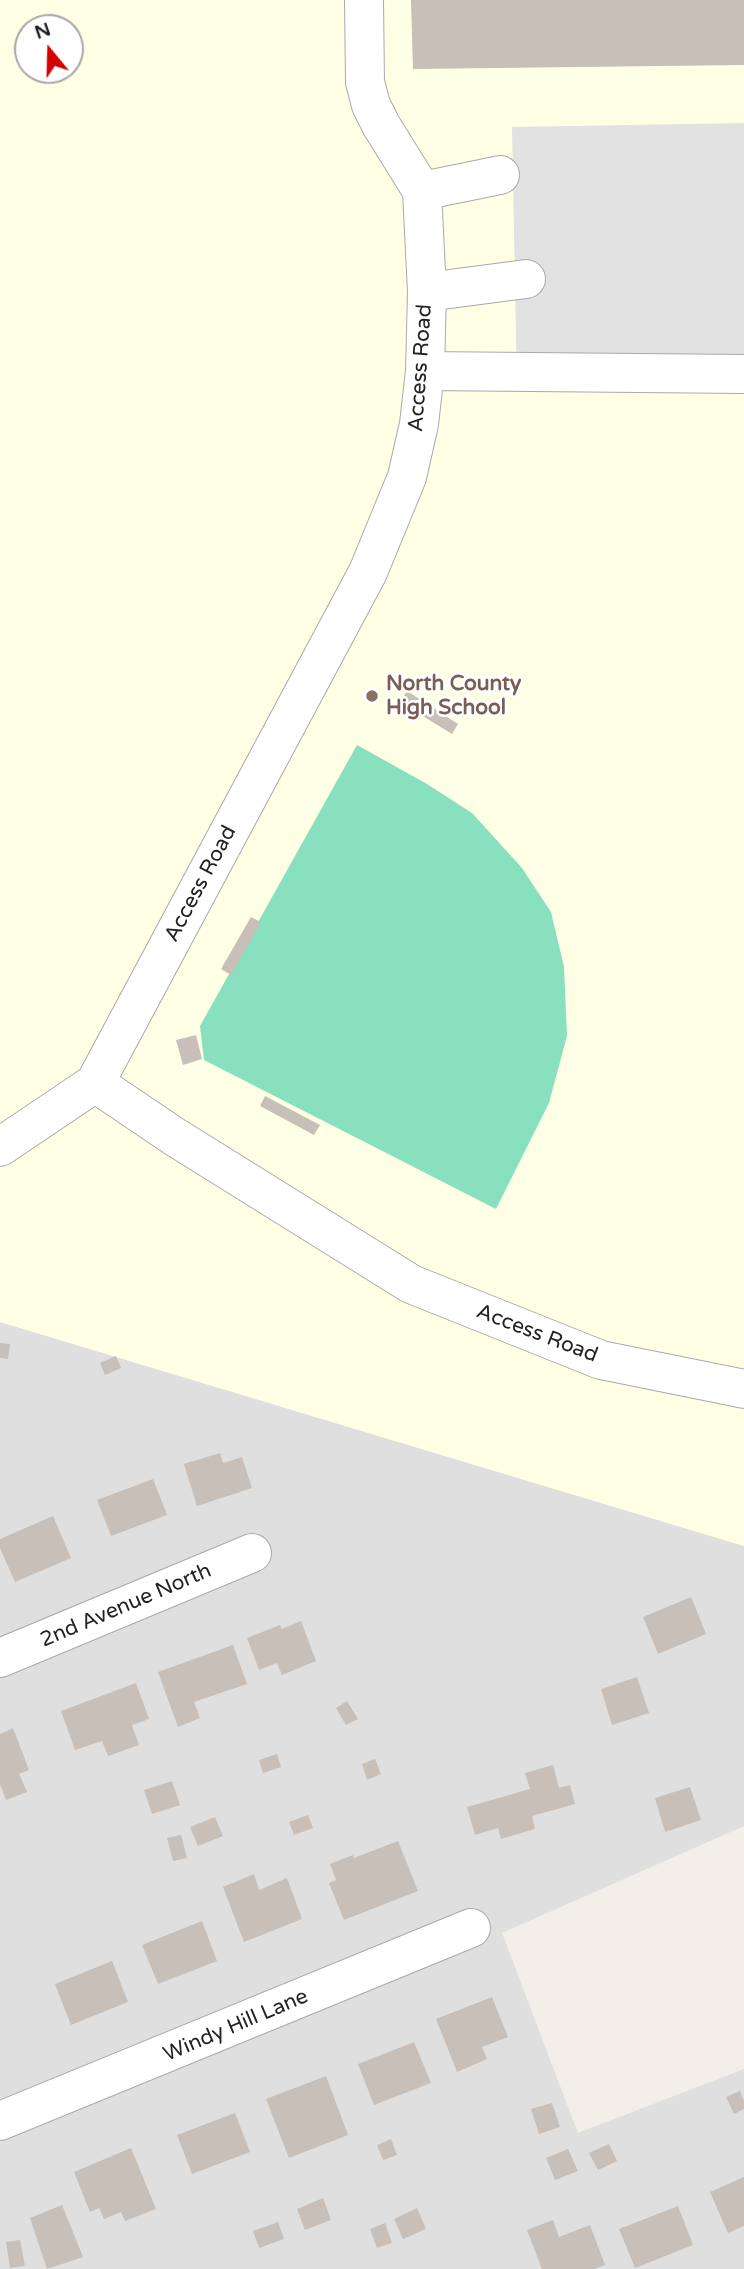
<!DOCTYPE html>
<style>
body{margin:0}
#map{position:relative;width:744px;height:2269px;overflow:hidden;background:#f2efe9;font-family:"Varela Round",sans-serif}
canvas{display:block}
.north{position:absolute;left:14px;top:14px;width:70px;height:70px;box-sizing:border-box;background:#fff;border:2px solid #a7a7a7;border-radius:50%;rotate:341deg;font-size:19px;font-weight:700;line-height:28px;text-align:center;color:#222}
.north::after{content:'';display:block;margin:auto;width:24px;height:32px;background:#d40000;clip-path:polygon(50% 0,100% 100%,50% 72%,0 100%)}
</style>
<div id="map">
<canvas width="744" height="2269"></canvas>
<div class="north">N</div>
</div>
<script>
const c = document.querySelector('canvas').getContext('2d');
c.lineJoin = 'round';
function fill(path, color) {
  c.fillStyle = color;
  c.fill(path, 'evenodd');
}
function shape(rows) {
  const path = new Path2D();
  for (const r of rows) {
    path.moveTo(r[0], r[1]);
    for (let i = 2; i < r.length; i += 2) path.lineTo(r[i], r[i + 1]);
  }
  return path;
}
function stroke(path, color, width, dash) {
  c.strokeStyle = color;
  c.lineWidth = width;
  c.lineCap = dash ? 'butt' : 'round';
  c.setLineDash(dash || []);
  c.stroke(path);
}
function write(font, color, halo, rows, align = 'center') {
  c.font = font + ' "Varela Round",sans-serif';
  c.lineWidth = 5;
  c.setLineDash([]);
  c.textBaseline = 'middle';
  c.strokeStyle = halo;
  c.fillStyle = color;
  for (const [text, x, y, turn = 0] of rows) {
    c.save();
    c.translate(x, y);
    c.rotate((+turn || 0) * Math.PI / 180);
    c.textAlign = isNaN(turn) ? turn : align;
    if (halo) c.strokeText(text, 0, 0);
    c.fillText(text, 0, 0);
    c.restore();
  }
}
const residential = shape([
 [0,1322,744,1546,744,1826,502,1933,578,2133,744,2069,744,2269,0,2269]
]);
const education = shape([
 [0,0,744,0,744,1546,0,1322],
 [28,28,70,28,70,70,28,70]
]);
const pitch = shape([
 [357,745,427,784,472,813,522,868,551,912,564,967,567,1036,549,1103,496,1209,204,1060,200,1026]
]);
const parking = shape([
 [744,123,744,382,517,389,512,127]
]);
const building = shape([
 [411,0,744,0,744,65,413,69],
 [407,691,458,724,452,734,400,702],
 [251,917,261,922,231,975,221,969],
 [196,1035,202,1059,183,1065,176,1040],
 [265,1096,320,1125,314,1135,260,1106],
 [0,1343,10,1344,8,1359,0,1358],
 [116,1356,121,1368,105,1375,100,1363],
 [220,1453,223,1463,242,1457,252,1488,197,1506,184,1464],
 [153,1479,167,1515,111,1536,97,1500],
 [53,1516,71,1558,15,1582,0,1548,0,1539],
 [691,1597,706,1634,658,1654,643,1617],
 [301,1621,316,1661,282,1675,277,1663,259,1670,247,1638,280,1625,282,1629],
 [233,1645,247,1684,194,1702,200,1718,178,1727,158,1672],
 [637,1677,649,1713,612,1725,601,1689],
 [136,1683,149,1719,132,1725,139,1745,108,1756,102,1741,75,1750,61,1711],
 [347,1701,358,1719,346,1725,336,1708],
 [13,1728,29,1770,19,1774,27,1792,6,1800,0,1784,0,1734],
 [277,1754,281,1767,263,1773,259,1760],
 [375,1759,381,1774,367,1780,362,1764],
 [553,1765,559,1788,570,1785,575,1804,532,1816,535,1829,501,1839,498,1828,475,1835,467,1807,530,1789,525,1773],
 [172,1781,180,1805,152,1814,144,1790],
 [690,1787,701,1820,665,1832,655,1798],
 [308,1815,313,1828,294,1835,289,1822],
 [215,1817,223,1836,198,1846,190,1827],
 [181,1835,187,1858,173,1861,167,1838],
 [398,1841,418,1891,344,1920,329,1883,336,1880,330,1864,353,1855,354,1858],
 [254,1874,259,1890,287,1878,302,1919,244,1942,223,1887],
 [202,1921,217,1961,158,1984,142,1945],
 [112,1961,128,2002,71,2025,55,1984],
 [492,1997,508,2037,482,2047,487,2059,457,2072,436,2019],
 [414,2042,431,2083,374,2105,358,2064],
 [326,2076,348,2135,289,2158,266,2099],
 [740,2091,744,2101,744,2109,734,2114,726,2097],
 [552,2103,560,2127,539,2134,531,2109],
 [235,2113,250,2152,192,2174,177,2135],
 [391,2139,397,2155,383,2160,377,2145],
 [609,2144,617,2161,598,2170,589,2153],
 [131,2148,156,2209,125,2221,121,2212,104,2219,99,2208,90,2212,74,2172],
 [568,2149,578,2171,555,2180,546,2158],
 [744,2177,744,2226,728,2233,710,2192],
 [323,2198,331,2220,305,2230,297,2209],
 [62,2205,83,2257,47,2269,30,2218],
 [678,2206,693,2245,635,2268,619,2229],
 [417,2208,426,2229,403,2239,394,2219],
 [553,2220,559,2237,590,2225,605,2265,595,2269,542,2269,527,2230],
 [278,2222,284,2239,259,2248,253,2231],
 [385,2223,392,2243,377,2248,370,2229],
 [20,2240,25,2266,10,2268,6,2242]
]);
const minor = shape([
 [364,0,365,82,371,105,381,125,422,191,427,292,425,371,419,424,407,477,368,572,95,1083,175,1137,411,1284,601,1360,744,1389],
 [422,191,500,175],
 [427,292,526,279],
 [425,371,744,374],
 [0,1147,95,1083],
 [0,1658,252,1553],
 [0,2121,471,1928]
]);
const markers = [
 [372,696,7,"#8d6e63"]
];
const streetNames = [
 ["Access Road",421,368,-86],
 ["Access Road",201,884,-62],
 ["Access Road",537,1334,21],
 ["2nd Avenue North",126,1606,-23],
 ["Windy Hill Lane",236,2026,-23]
];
const educationNames = [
 ["North County",386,684],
 ["High School",386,708]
];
fill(residential, '#e0dfdf');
fill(education, '#ffffe5');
fill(pitch, '#88e0be');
fill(parking, '#e2e2e2');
fill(building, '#c7bfb8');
stroke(minor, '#a9a9a9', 40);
stroke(minor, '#fff', 38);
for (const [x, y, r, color] of markers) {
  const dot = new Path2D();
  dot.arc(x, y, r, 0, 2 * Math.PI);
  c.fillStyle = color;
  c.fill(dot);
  stroke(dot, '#fff', 2.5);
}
write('21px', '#222', '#fff', streetNames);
write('bold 21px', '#785e54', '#fff', educationNames, 'left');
</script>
